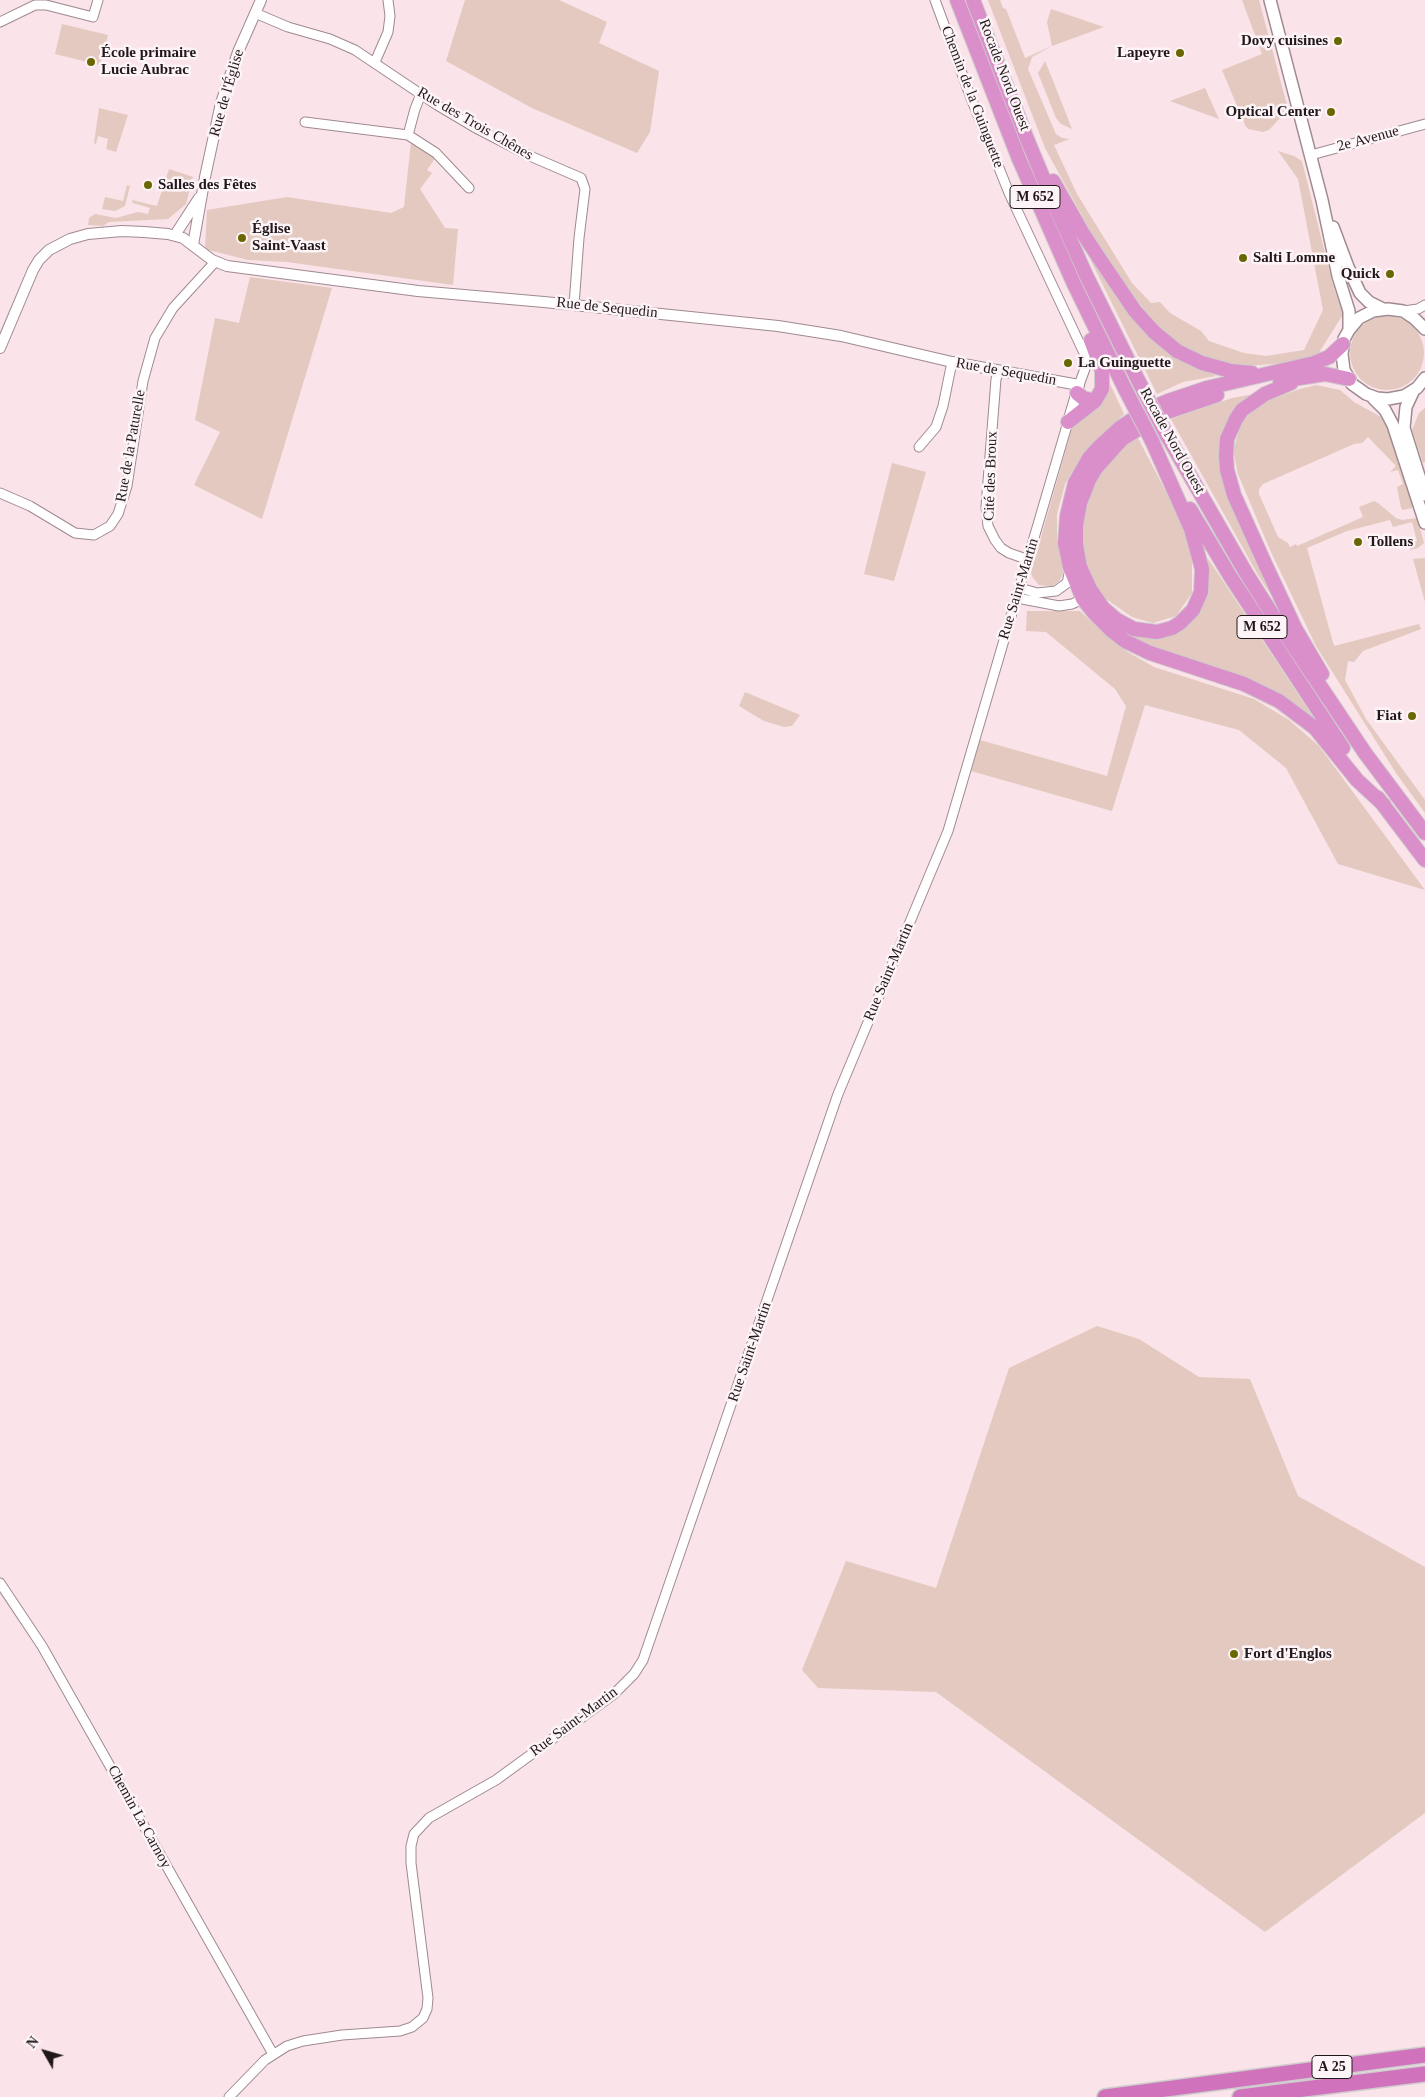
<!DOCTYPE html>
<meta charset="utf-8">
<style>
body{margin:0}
#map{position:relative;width:1425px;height:2097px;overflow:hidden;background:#fae3e9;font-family:"Times New Roman",serif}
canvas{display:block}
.north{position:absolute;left:20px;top:2027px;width:50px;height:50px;-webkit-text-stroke:4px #fdf4f7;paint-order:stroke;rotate:308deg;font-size:14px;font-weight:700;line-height:20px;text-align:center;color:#20181b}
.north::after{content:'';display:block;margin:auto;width:18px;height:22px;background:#20181b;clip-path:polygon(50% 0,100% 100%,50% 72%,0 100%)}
</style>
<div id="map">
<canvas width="1425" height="2097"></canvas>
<div class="north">N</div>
</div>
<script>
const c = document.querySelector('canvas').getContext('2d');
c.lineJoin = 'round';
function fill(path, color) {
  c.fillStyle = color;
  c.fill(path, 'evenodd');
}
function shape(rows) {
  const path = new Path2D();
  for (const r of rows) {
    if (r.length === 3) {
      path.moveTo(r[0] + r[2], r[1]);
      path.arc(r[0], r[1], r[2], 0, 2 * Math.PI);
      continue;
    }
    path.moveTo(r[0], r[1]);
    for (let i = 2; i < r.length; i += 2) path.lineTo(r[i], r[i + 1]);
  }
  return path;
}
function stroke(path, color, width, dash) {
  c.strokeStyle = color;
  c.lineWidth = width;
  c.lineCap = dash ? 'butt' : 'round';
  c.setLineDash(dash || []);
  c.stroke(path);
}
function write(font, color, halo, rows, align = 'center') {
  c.font = font + ' "Times New Roman",serif';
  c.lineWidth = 5;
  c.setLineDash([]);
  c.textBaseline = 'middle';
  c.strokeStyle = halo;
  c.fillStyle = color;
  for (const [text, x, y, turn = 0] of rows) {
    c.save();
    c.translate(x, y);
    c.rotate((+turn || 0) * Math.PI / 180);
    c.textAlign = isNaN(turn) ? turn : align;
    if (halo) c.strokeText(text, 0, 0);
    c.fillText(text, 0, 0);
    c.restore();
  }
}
const green = shape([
 [465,0,559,0,607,22,599,43,659,71,650,132,637,153,532,108,446,61],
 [988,0,1000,0,1003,8,1006,9,1025,58,1052,46,1047,22,1051,9,1104,27,1052,46,1032,57,1028,69,1056,134,1062,138,1070,139,1054,145,1077,194,1132,283,1151,303,1160,302,1170,313,1201,331,1209,341,1244,353,1266,356,1304,350,1323,310,1298,179,1278,151,1294,156,1302,161,1332,281,1337,297,1343,308,1342,316,1318,354,1288,363,1245,366,1220,361,1190,350,1166,335,1151,319,1102,252,1045,148],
 [1242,0,1259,0,1288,109,1269,130,1263,132,1248,129,1245,125,1222,70,1262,54],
 [62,24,108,35,100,65,55,54],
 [1045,61,1050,73,1072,129,1061,124,1056,118,1038,73],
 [1205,88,1219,119,1170,101],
 [99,108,128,115,116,152,106,149,108,139,98,136,96,144,94,143],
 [411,142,436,157,427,170,432,173,420,189,445,228,458,229,453,285,287,262,248,260,205,249,207,210,287,197,391,213,404,207],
 [169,169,193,177,186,204,168,219,109,222,103,226,88,225,89,218,95,214,116,218,138,212,148,214,150,208,133,203,132,200,157,206],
 [127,185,130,186,125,206,115,211,102,209,105,197,123,201],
 [1084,247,1176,357,1216,376,1183,382,1157,394],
 [250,277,332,288,262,519,194,485,220,432,195,420,215,318,239,323],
 [1387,353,37],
 [1106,375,1124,414,1083,453,1065,484,1057,514,1057,539,1061,554,1063,574,1059,581,1052,586,1039,585,1033,578,1031,573,1073,424],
 [1316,385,1340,390,1354,402,1381,417,1390,433,1413,505,1412,508,1403,510,1401,508,1397,487,1403,484,1398,470,1390,472,1396,466,1368,437,1362,443,1354,444,1263,484,1259,489,1259,494,1278,537,1288,543,1290,547,1296,544,1297,546,1363,517,1359,507,1374,501,1378,503,1396,518,1402,520,1417,518,1424,543,1418,548,1410,550,1408,543,1417,541,1412,522,1393,527,1390,520,1347,531,1307,548,1334,646,1419,624,1421,629,1363,651,1354,662,1348,661,1345,680,1366,719,1425,800,1425,813,1396,773,1316,646,1270,550,1238,474,1233,450,1241,425,1250,413,1268,400,1300,389],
 [1254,394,1232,412,1225,426,1221,440,1219,462,1231,505,1276,603,1258,575,1171,419,1232,398],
 [1425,408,1425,462,1423,463,1412,430,1419,413],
 [1136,434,1180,519,1192,553,1192,593,1176,616,1153,623,1132,617,1102,596,1084,561,1082,523,1095,483,1113,455],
 [892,463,926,472,894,581,864,574],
 [1203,551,1313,717,1283,698,1234,673,1152,649,1115,627,1137,636,1190,622],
 [1425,558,1425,602,1413,559],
 [1027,611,1080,611,1101,631,1126,651,1154,667,1254,699,1289,720,1319,746,1425,890,1338,864,1286,768,1239,730,1145,705,1112,811,971,771,980,740,1107,776,1126,706,1115,689,1046,632,1026,631],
 [745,692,800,715,792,726,784,727,764,721,739,706],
 [1097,1326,1139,1339,1199,1377,1250,1379,1298,1496,1425,1567,1425,1813,1265,1932,936,1692,818,1688,802,1670,846,1561,936,1588,1009,1368]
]);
const minor = shape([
 [935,0,971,98,1009,193,1085,355,1086,366,1079,385],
 [255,13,288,27,330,39,355,50,437,105,474,127,530,156,581,178,585,189,579,238,574,305],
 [0,22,35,5,46,5,93,17,98,0],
 [375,62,388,32,390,16,388,0],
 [305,122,408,135,436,153,469,188],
 [408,135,415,109,421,94],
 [1311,155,1425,124],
 [1403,311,1418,309,1425,305],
 [999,371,996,379,986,507,988,526,995,540,1001,548,1009,553,1029,560],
 [919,447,936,427,943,406,952,362],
 [0,493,30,506,75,533,94,535,110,526,118,514,127,486,143,381,155,338,173,308,215,262],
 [1020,588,1037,593,1056,591,1067,583,1070,570],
 [1017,598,1059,606,1072,604,1083,599],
 [0,1583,42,1646,273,2054],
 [229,2097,265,2060,287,2046,303,2041,342,2035,400,2031,412,2027,423,2018,427,2009,428,1998,411,1863,411,1846,414,1834,429,1818,496,1780,614,1694,634,1674,643,1660,838,1094,948,831,1068,422]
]);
const tertiary = shape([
 [175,235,199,198],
 [193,245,205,177,221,103,238,52,261,0],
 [0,348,33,270,39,260,49,250,70,239,88,234,122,231,144,232,168,234,183,238,212,260,227,266,418,291,544,302,778,326,841,336,952,362,1079,385,1068,422]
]);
const secondary = shape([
 [1270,0,1322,200,1338,276,1349,311,1349,330],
 [1333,227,1348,267,1360,293,1369,302,1383,309],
 [1425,329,1415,319,1403,311,1388,309,1373,311,1359,318,1349,330,1344,339,1342,354,1344,370,1352,384,1366,394,1377,398,1388,399,1404,396,1417,388,1425,378],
 [1414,390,1406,407,1404,428,1425,495],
 [1373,398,1385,410,1393,425,1425,523]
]);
const trunk = shape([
 [957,0,1019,159,1073,282,1125,389],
 [973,0,1027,139,1052,199,1086,275,1138,380],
 [1053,181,1082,232,1101,261,1135,311,1154,332,1177,351,1202,363,1231,371,1252,373],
 [1343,344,1329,357,1314,363,1207,388,1168,401,1147,410,1121,427,1099,447,1089,458,1075,483,1067,516,1065,543,1070,567,1083,599,1094,613,1112,631,1125,641,1150,653,1244,684,1279,701,1315,728,1357,780,1384,805],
 [1280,381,1325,374,1349,379],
 [1291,383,1265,394,1242,410,1236,419,1227,439,1226,456,1227,470,1234,495,1266,566,1295,628,1322,674],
 [1077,393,1083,398,1095,401],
 [1068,422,1095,401,1102,389,1102,371,1091,340],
 [1166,434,1246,573,1274,617,1365,753,1425,833],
 [1152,441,1191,529,1202,569,1201,592,1193,610,1180,623,1172,628,1157,632,1134,629,1117,620,1103,608,1090,589,1080,567,1076,545,1076,525,1080,503,1089,480,1096,468,1122,439,1164,413,1217,395],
 [1190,509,1230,576,1343,748],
 [1378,798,1425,860]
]);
const motorway = shape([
 [1105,2097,1425,2055],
 [1240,2097,1425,2074]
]);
const trunkBridge = shape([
 [1138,380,1166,434],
 [1125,389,1152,441]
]);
const markers = [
 [1338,41,5,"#6b6700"],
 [1180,53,5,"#6b6700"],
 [91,62,5,"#6b6700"],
 [1331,112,5,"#6b6700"],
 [148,185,5,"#6b6700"],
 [242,238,5,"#6b6700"],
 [1243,258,5,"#6b6700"],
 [1390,274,5,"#6b6700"],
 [1068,363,5,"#6b6700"],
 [1358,542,5,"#6b6700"],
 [1412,716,5,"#6b6700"],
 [1234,1654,5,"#6b6700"]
];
const shields = [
 [1035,197,50],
 [1262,627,50],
 [1332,2067,40]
];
const shieldNames = [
 ["M 652",1035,197],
 ["M 652",1262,627],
 ["A 25",1332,2067]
];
const poiNames = [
 ["Dovy cuisines",1328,41,"right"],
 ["École primaire",101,53],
 ["Lucie Aubrac",101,70],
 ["Lapeyre",1170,53,"right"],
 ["Optical Center",1321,112,"right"],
 ["Salles des Fêtes",158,185],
 ["Église",252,229],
 ["Saint-Vaast",252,246],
 ["Salti Lomme",1253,258],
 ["Quick",1380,274,"right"],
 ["La Guinguette",1078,363],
 ["Tollens",1368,542],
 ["Fiat",1402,716,"right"],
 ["Fort d'Englos",1244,1654]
];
const streetNames = [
 ["Rocade Nord Ouest",1004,75,69],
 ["Rue de l'Église",227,93,-74],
 ["Chemin de la Guinguette",972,97,69],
 ["Rue des Trois Chênes",475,124,30],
 ["2e Avenue",1368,139,-15],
 ["Rue de Sequedin",607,308,6],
 ["Rue de Sequedin",1006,372,10],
 ["Rocade Nord Ouest",1172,441,61],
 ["Rue de la Paturelle",131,446,-80],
 ["Cité des Broux",991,476,-88],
 ["Rue Saint-Martin",1019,589,-73],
 ["Rue Saint-Martin",889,972,-67],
 ["Rue Saint-Martin",750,1352,-71],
 ["Rue Saint-Martin",574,1722,-37],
 ["Chemin La Carnoy",139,1817,61]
];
fill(green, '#e3c9bf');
stroke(minor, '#9f8a90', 11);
stroke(tertiary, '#9f8a90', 12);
stroke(secondary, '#9f8a90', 14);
stroke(trunk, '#cecccd', 16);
stroke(motorway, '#cecccd', 18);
stroke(minor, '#fff', 9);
stroke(tertiary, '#fff', 10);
stroke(secondary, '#fff', 11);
stroke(trunk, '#da8fca', 14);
stroke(motorway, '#d173bc', 15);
stroke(trunkBridge, '#cecccd', 16, []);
stroke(trunkBridge, '#da8fca', 14);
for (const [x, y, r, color] of markers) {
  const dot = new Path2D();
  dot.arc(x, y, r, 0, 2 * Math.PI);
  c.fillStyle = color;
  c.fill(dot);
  stroke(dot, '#fdf4f7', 2);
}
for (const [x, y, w] of shields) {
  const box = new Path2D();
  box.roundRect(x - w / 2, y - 11.5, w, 23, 4);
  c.fillStyle = '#fdf4f7';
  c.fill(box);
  stroke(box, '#20181b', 1);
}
write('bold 14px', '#20181b', null, shieldNames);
write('bold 15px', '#20181b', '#fdf4f7', poiNames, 'left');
write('15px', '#20181b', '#fdf4f7', streetNames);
</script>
